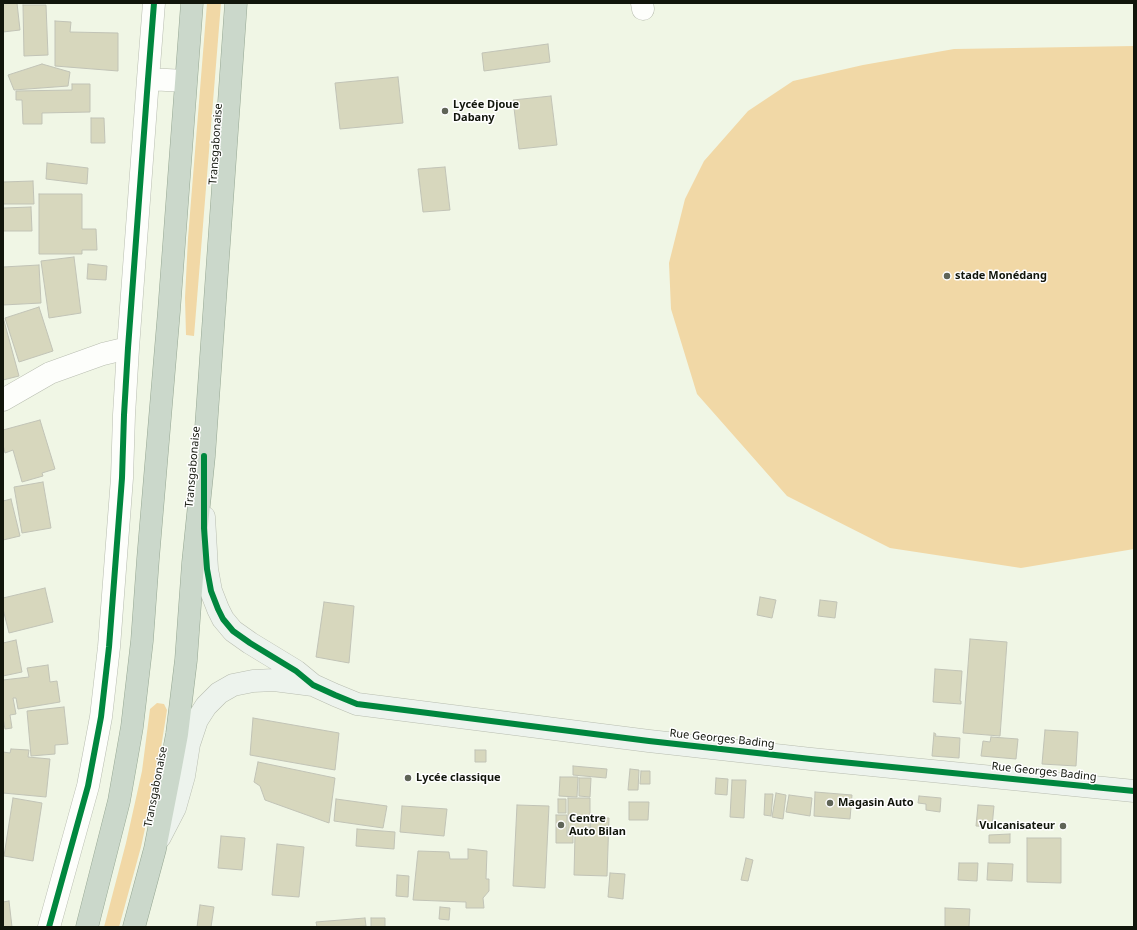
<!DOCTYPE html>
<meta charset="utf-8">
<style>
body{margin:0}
#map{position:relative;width:1137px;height:930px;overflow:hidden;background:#f0f6e5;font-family:"Noto Sans",sans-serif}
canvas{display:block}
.frame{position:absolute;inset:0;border:4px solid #11150b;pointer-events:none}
</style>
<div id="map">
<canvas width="1137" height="930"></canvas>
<div class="frame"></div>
</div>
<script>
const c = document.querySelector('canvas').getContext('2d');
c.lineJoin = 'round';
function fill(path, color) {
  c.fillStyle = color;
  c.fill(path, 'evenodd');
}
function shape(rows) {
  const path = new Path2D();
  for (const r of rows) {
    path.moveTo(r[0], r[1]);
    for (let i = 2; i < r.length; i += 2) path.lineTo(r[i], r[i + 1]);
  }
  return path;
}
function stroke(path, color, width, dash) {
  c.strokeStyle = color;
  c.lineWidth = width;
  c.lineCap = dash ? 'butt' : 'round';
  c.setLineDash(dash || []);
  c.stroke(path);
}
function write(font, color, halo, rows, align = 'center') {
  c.font = font + ' "Noto Sans",sans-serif';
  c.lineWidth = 3;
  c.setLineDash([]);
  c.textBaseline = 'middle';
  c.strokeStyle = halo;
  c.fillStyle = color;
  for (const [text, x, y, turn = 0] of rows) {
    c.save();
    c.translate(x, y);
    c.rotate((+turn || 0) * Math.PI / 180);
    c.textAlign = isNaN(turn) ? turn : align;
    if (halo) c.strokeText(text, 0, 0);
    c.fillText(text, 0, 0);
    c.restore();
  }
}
const green = shape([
 [207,3,221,3,194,336,186,335,185,298,188,238],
 [1134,46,1134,549,1021,568,890,548,787,496,697,394,671,309,669,263,685,199,704,161,748,111,793,81,863,65,954,49],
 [157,703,164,704,167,710,157,773,141,847,119,927,104,927,126,843,142,771,150,709]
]);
const building = shape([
 [3,3,17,3,20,30,3,32,3,3],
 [23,5,46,5,48,55,24,56,23,5],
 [55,21,71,22,70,32,118,33,118,71,55,66,55,21],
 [548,44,550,62,484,71,482,53,548,44],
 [42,64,70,72,68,86,14,90,8,75,42,64],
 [398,77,403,123,340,129,335,83,398,77],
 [72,84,90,84,90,112,42,113,42,124,23,124,22,100,16,100,16,91,72,90,72,84],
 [551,96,557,145,519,149,513,100,551,96],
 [91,118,104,118,105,143,91,143,91,118],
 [47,163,88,168,87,184,46,179,47,163],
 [445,167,450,210,423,212,418,169,445,167],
 [33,181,34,204,3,204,3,182,33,181],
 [39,194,82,194,82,229,96,229,97,250,82,250,82,254,39,254,39,194],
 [31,207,32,231,3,231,3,208,31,207],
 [74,257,81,313,49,318,41,261,74,257],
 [88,264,107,266,106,280,87,279,88,264],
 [39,265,41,303,3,305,3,267,39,265],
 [39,307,53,351,19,362,5,318,39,307],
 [3,317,19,376,3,380,3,317],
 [40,420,55,469,42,473,43,476,22,482,13,450,5,453,3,445,3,430,40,420],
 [43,482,51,528,22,533,14,487,43,482],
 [11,499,20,536,3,540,3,501,11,499],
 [45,588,53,622,9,633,3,609,3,598,45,588],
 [760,597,776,600,772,618,757,615,760,597],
 [820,600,837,602,835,618,818,616,820,600],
 [324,602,354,606,349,663,316,657,324,602],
 [970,639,1007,642,1000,736,963,733,970,639],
 [16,640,22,672,3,676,3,643,16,640],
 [48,665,50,682,57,681,60,702,18,709,16,698,13,698,16,714,10,715,12,728,5,729,3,718,3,680,29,677,27,668,48,665],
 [935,669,962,671,960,701,961,701,961,704,933,702,935,669],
 [64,707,68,744,55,745,55,754,31,756,27,711,64,707],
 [253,718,339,733,335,770,250,755,253,718],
 [1045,730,1078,732,1076,766,1042,764,1045,730],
 [934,733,936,734,935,736,960,738,959,758,932,756,934,733],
 [991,737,1018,739,1016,759,981,756,983,741,990,742,991,737],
 [11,749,29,750,28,757,50,759,46,797,3,793,3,752,10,753,11,749],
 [475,750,486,750,486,762,475,762,475,750],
 [258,762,335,778,329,823,265,800,260,786,254,782,258,762],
 [573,766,607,769,606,778,573,775,573,766],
 [630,769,639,770,638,790,628,790,630,769],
 [641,771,650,771,650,784,640,784,641,771],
 [560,777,578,777,577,797,559,796,560,777],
 [579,778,591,778,590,797,579,796,579,778],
 [716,778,728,779,727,795,715,794,716,778],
 [732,780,746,780,744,818,730,817,732,780],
 [815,792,852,795,850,819,814,816,815,792],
 [776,793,786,795,783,819,772,817,776,793],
 [765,794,773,794,771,816,764,815,765,794],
 [789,795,812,798,810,816,786,812,789,795],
 [919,796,941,798,940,812,926,810,926,804,918,803,919,796],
 [13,798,42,803,33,861,4,856,13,798],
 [568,798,590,798,590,833,568,833,568,798],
 [336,799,387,806,383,828,334,821,336,799],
 [558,799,566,799,566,813,558,813,558,799],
 [629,802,649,802,648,820,629,820,629,802],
 [517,805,549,806,545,888,513,886,517,805],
 [978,805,994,806,992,827,976,826,978,805],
 [402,806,447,809,444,836,400,832,402,806],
 [556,815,567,815,567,836,573,835,573,843,556,843,556,815],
 [591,818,609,818,607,876,574,875,575,834,590,834,591,818],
 [357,829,395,832,394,849,356,846,357,829],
 [1010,834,1010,843,989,843,989,835,1010,834],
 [221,836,245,838,242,870,218,868,221,836],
 [1027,838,1061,838,1061,883,1027,882,1027,838],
 [277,844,304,847,299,897,272,895,277,844],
 [468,849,487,851,486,879,489,879,489,891,483,898,484,908,466,908,466,902,413,900,418,851,449,852,450,859,468,859,468,849],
 [746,858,753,860,748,881,741,880,746,858],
 [959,863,978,863,977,881,958,880,959,863],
 [988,863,1013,864,1012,881,987,880,988,863],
 [610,873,625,874,623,899,608,897,610,873],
 [397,875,409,876,408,897,396,896,397,875],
 [9,901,12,927,3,927,3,902,9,901],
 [200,905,214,907,211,927,197,927,200,905],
 [440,907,450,908,449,920,439,919,440,907],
 [945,908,970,909,969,927,945,927,945,908],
 [365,918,366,926,351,927,317,927,316,922,365,918],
 [371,918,385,918,385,927,371,927,371,918]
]);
const street = shape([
 [642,3,643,9],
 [148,79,185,81],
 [3,400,50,373,103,354,128,348],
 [49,927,88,786,101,717,109,647,122,478,124,415,128,348,148,79,154,3]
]);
const secondary = shape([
 [204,517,207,569,211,591,218,609,223,619,233,631,250,643,296,671,313,685,335,695,357,704,649,741,811,759,1134,791],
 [160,837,175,808,184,776,189,744,197,720,206,706,219,693,233,685,253,681,274,680,313,685]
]);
const highway = shape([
 [87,927,119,801,132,727,142,641,148,559,169,311,192,3],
 [134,927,155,849,170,772,177,734,186,660,193,563,204,456,236,3]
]);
const cycleway = shape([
 [204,456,204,528,207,569,211,591,218,609,223,619,233,631,250,643,296,671,313,685,335,695,357,704,649,741,811,759,1134,791],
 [49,927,88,786,101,717,109,647,122,478,124,415,128,348,148,79,154,3]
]);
const markers = [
 [445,111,4,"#5f6457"],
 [947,276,4,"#5f6457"],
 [408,778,4,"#5f6457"],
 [830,803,4,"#5f6457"],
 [561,825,4,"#5f6457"],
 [1063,826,4,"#5f6457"]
];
const poiNames = [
 ["Lycée Djoue",453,105],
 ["Dabany",453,118],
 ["stade Monédang",955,276],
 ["Lycée classique",416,778],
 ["Magasin Auto",838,803],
 ["Centre",569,819],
 ["Auto Bilan",569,832],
 ["Vulcanisateur",1055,826,"right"]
];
const streetNames = [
 ["Transgabonaise",216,144,-86],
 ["Transgabonaise",193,467,-85],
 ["Rue Georges Bading",722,739,6],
 ["Rue Georges Bading",1044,772,6],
 ["Transgabonaise",156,787,-79]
];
fill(green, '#f1d8a6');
fill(building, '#d7d7bd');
stroke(building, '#c1c3b6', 1);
stroke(street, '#b8bdb0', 23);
stroke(secondary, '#b8bdb0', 23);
stroke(highway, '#96a793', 23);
stroke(street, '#fdfefb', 22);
stroke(secondary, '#edf3ed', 22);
stroke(highway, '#cbd8cb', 22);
stroke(cycleway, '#00873e', 6);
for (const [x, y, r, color] of markers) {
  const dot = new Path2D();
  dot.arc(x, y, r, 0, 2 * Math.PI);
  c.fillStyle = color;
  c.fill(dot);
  stroke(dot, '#fff', 1.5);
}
write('bold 11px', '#11150b', '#fff', poiNames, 'left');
write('11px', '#11150b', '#fff', streetNames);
</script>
